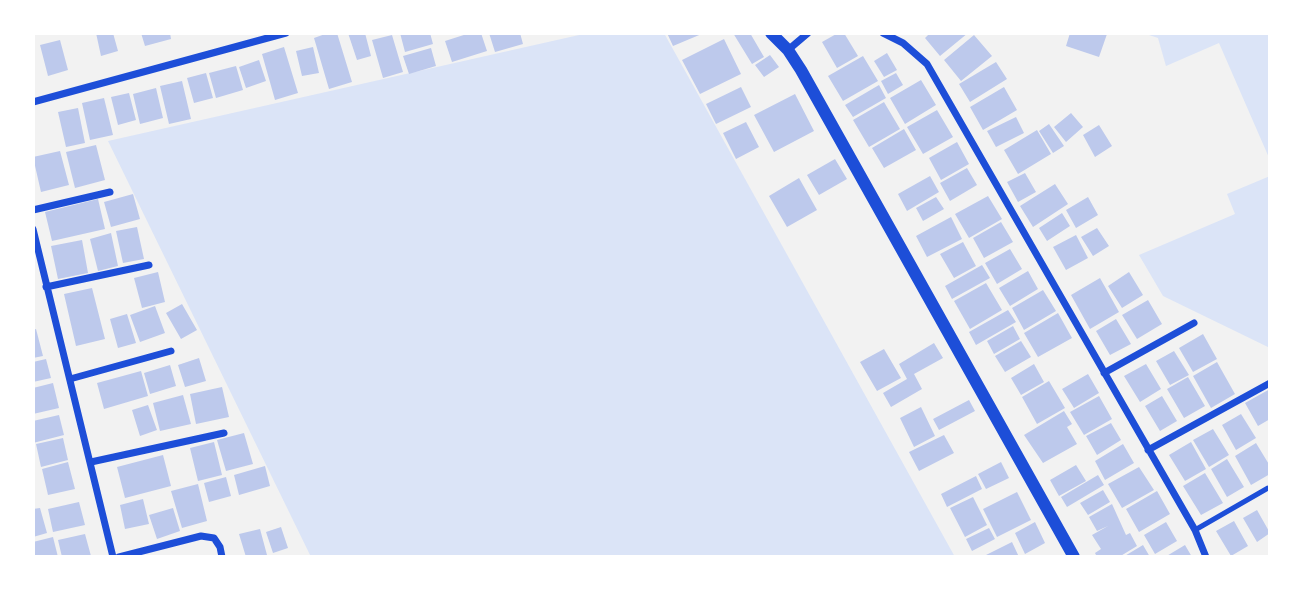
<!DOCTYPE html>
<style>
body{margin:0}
#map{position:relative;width:1303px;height:590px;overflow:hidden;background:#f2f2f2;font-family:Helvetica,sans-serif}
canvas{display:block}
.frame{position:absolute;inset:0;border:35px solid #fff;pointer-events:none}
</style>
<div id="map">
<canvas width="1303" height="590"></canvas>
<div class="frame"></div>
</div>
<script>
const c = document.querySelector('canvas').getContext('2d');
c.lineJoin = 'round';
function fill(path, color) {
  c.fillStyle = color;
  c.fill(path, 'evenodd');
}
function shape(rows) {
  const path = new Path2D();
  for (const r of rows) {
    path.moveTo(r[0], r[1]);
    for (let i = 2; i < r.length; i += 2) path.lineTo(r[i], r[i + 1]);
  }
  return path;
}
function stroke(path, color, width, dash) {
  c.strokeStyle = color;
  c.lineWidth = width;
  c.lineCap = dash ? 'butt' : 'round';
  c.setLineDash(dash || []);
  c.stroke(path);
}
const green = shape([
 [588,33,664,33,955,557,311,557,108,141],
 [1143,33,1270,33,1270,160,1219,43,1166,66,1158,38],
 [1270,176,1270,348,1163,296,1139,255,1235,214,1227,194]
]);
const building = shape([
 [96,33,113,33,118,51,101,56],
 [141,33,170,33,171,39,145,46],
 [328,33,337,33,352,82,329,89,314,38],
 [348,33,365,33,371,56,357,60],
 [400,33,430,33,433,44,405,52],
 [470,33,481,33,487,51,452,62,445,41],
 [489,33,520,33,523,44,495,52],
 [667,33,704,33,673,46],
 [733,33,750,33,764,57,752,64],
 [838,33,844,33,858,56,837,68,822,42],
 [930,33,968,33,940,56,925,38],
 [1070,33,1107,34,1099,57,1066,46],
 [392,35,403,72,383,78,372,40],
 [974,35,992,56,961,81,944,60],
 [724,39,741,74,700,94,682,60],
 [60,40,68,70,48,76,40,45],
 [284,47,298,93,275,100,262,54],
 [313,47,319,73,302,76,296,51],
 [431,48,436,66,409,74,403,56],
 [887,53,897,70,884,77,874,61],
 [770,55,779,67,764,77,755,65],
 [863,56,878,81,843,101,828,76],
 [259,60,266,81,246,88,239,67],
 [996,62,1007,79,970,102,959,84],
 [236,66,243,90,216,98,209,73],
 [206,73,213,98,194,103,187,78],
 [896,73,903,85,888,94,881,81],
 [921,80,936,105,905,124,890,98],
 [182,81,191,119,169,124,160,86],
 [879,85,886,98,853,117,845,105],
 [741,87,751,107,716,124,706,104],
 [1004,87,1017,110,983,130,970,107],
 [156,88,163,118,140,124,133,94],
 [129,93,136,120,118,125,111,97],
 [795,94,814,131,774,152,754,115],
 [104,98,113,135,90,140,82,103],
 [884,102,900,129,869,147,853,120],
 [78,108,85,143,66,147,58,112],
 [937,110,953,137,923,154,907,127],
 [1071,113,1083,127,1066,142,1054,127],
 [1016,117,1024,133,996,147,987,131],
 [746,122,759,147,736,159,723,133],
 [1049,124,1064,146,1053,153,1039,131],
 [1099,125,1112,146,1095,157,1083,135],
 [904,129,916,150,884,168,872,148],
 [1037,130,1051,154,1018,174,1004,150],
 [957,142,969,164,941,180,929,158],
 [96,145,105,180,75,188,66,152],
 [60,151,69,185,41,192,33,157],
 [835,159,847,179,819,195,807,175],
 [967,168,977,185,950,201,940,183],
 [1025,173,1036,192,1018,202,1007,182],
 [930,176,939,192,907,211,898,194],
 [799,178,817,210,787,227,769,196],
 [1055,184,1068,204,1033,227,1020,206],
 [133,194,140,219,111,227,104,202],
 [988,196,1002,219,969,238,955,214],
 [936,197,944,209,923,221,916,208],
 [1088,197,1098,215,1076,228,1066,210],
 [98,199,105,229,52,241,45,212],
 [1062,213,1070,226,1047,241,1039,228],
 [951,217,962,239,927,257,916,236],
 [1001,222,1013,242,984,258,973,238],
 [137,227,144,259,123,263,116,231],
 [1097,228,1109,246,1093,256,1081,237],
 [111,233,118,266,98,271,90,239],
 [1076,235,1088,258,1066,270,1053,247],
 [82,240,88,273,58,279,51,246],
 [963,242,976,266,954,278,940,254],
 [1010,249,1022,269,997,284,985,263],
 [982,265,990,278,952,299,945,286],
 [1028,271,1038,289,1010,306,999,288],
 [158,272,165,302,142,308,134,278],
 [1129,272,1143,295,1122,308,1108,286],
 [1100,278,1119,312,1090,329,1071,295],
 [986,283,1002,310,970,329,954,301],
 [92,288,105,339,76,346,64,294],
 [1043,290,1056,311,1024,330,1012,308],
 [1148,300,1162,324,1137,339,1122,315],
 [182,304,197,330,181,339,166,313],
 [155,306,165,333,140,342,130,315],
 [1008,310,1016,322,976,345,969,332],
 [1058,313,1072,338,1038,357,1024,333],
 [127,314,136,343,118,348,110,319],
 [1116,319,1131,344,1110,355,1096,331],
 [1013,326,1020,339,994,354,987,341],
 [36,329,43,356,33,358,33,330],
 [1203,334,1217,359,1193,372,1179,348],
 [1021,341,1031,357,1005,372,995,356],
 [934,343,943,358,914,374,922,389,891,407,883,393,907,379,899,364],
 [884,349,901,378,877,391,860,362],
 [1174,351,1189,375,1170,385,1156,361],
 [199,358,206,381,185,387,178,365],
 [46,359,51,378,33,382,33,362],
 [1217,362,1235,394,1211,408,1193,376],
 [1034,364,1044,382,1021,395,1011,378],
 [1146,364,1161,389,1140,402,1124,376],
 [170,365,176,386,150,394,144,373],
 [141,371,148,396,104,409,97,383],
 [1088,374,1099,393,1074,408,1062,389],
 [1188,377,1205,406,1184,418,1167,389],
 [1049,381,1065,408,1037,424,1022,397],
 [53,383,59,408,33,414,33,388],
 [222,387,229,417,196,424,190,394],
 [1270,389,1270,419,1258,426,1245,403],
 [183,395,191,424,160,431,153,403],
 [1099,396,1112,419,1084,435,1070,412],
 [1162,396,1177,421,1160,431,1145,406],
 [969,400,975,411,939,430,933,419],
 [148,405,157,430,140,436,132,410],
 [921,407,935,436,914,447,900,418],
 [1064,411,1072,424,1067,427,1077,444,1043,463,1024,435],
 [1241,414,1256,438,1236,450,1222,425],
 [59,415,64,435,33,443,33,421],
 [1111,423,1121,440,1097,455,1086,436],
 [1213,429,1229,455,1209,467,1193,440],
 [244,433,253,464,226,471,217,440],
 [944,435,954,453,919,471,909,452],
 [63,438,68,460,41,467,36,444],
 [214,442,222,475,198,481,190,448],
 [1191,442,1206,469,1185,481,1169,455],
 [1256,443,1270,466,1270,474,1251,485,1235,456],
 [1123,444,1134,463,1105,480,1095,461],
 [163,455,171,486,125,498,117,467],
 [1227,459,1244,487,1227,497,1211,469],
 [68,462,75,489,48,495,42,469],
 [1001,462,1009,478,986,489,978,474],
 [1076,465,1086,481,1059,496,1050,480],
 [265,466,270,486,239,495,234,475],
 [1139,467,1154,490,1122,508,1108,484],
 [1205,473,1223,503,1201,515,1183,486],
 [1098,475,1104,485,1067,507,1061,497],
 [976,476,982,489,947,507,941,494],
 [226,477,231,496,209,502,204,483],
 [198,484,207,521,182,528,171,491],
 [1103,490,1110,502,1088,515,1080,503],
 [1157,491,1170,514,1139,532,1126,509],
 [1017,492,1031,520,997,537,983,509],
 [973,497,987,525,965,537,950,508],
 [143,499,149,524,125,529,120,505],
 [79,502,85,525,53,532,48,509],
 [1112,504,1126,535,1130,533,1137,546,1119,557,1097,557,1095,553,1101,549,1092,535,1108,526,1097,531,1089,517],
 [40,508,47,533,33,537,33,509],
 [173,508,180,531,157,539,149,515],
 [1257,510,1270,533,1257,542,1243,518],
 [1234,521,1248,546,1231,556,1216,531],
 [1035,522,1045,543,1025,554,1015,533],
 [1166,522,1177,541,1155,554,1144,535],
 [281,527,288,548,273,553,266,532],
 [989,528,995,539,972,551,966,539],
 [260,529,267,555,246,557,239,534],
 [85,534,91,556,62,557,58,540],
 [53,537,58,557,33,557,33,542],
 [1012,542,1019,557,982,557],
 [1143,545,1150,557,1123,557],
 [1185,545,1192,557,1165,557]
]);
const service = shape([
 [1195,530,1268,488]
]);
const minor = shape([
 [883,33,903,43,927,64,1195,530,1206,557],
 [788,50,808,33],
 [33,102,286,33],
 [33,210,110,192],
 [33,229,113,557],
 [46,287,149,265],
 [1104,373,1194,323],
 [70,379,171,351],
 [1148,450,1270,383],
 [91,462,224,433],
 [119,557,201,536,214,538,220,547,222,557]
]);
const tertiary = shape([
 [771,33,788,50,801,70,1074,557]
]);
fill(green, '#dbe4f7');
fill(building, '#bdc9ec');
stroke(service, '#1d4ed8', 5);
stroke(minor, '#1d4ed8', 7);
stroke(tertiary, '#1d4ed8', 12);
</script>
